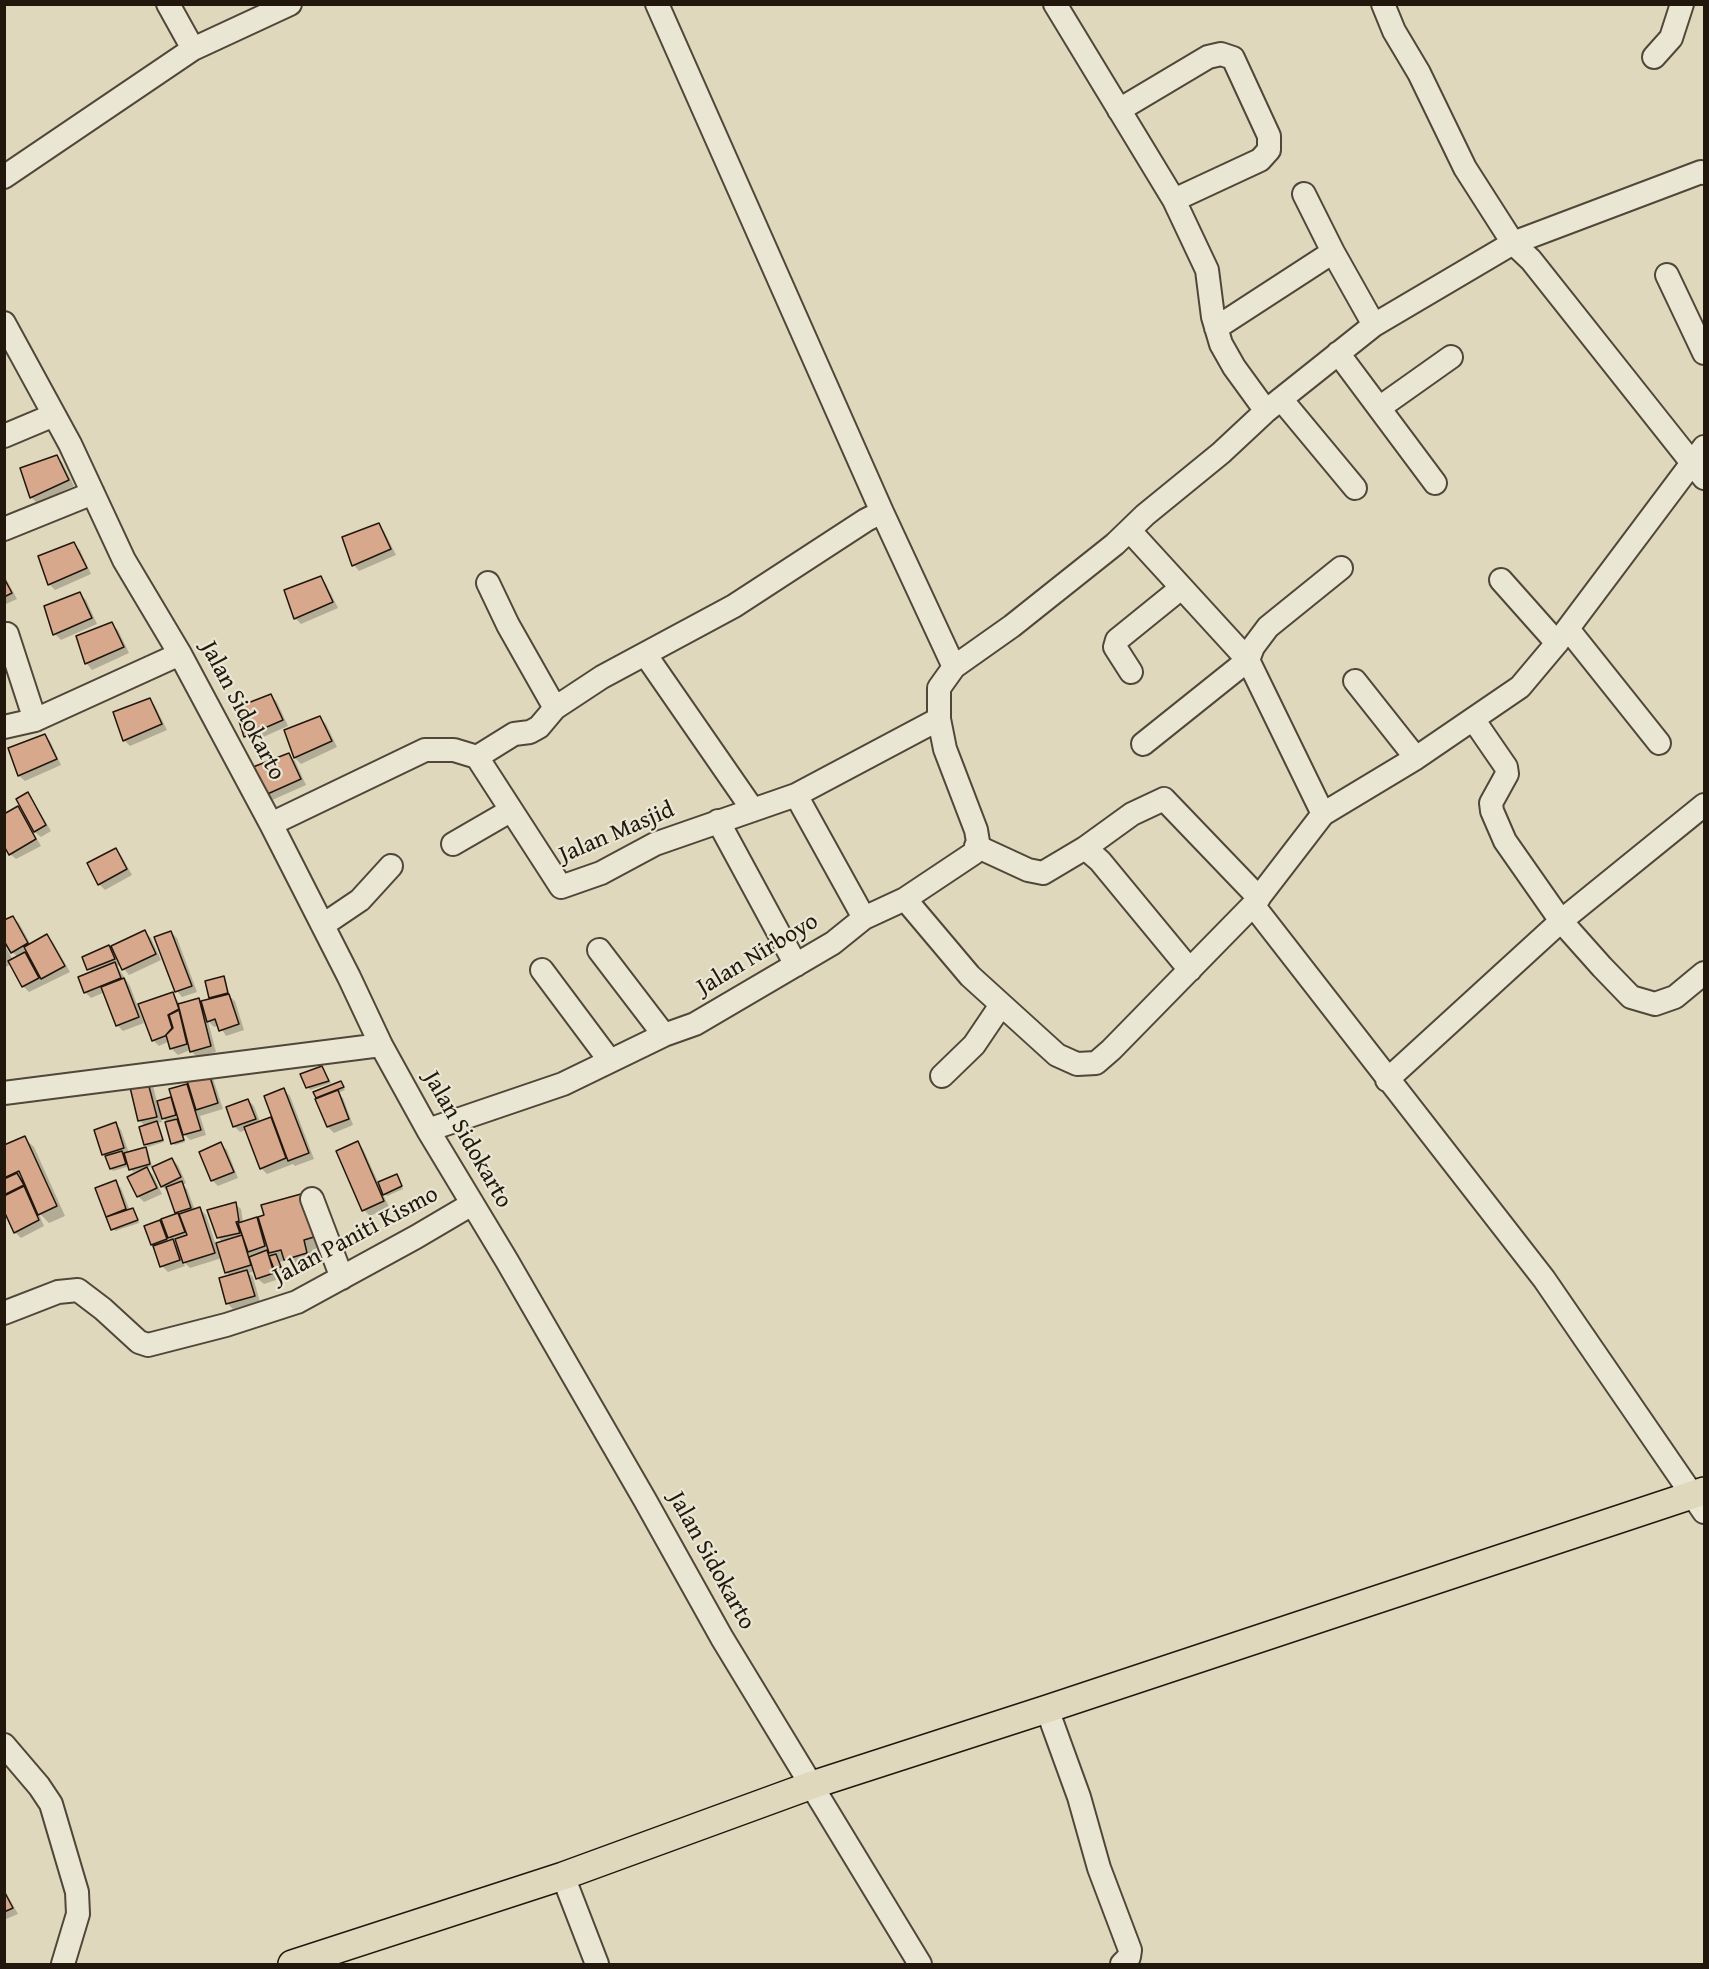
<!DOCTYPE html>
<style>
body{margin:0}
#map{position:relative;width:1709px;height:1969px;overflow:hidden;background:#dfd8bd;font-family:"Gentium Book Plus",serif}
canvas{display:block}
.frame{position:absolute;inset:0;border:6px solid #21170d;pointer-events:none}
</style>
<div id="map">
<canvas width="1709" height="1969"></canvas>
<div class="frame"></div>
</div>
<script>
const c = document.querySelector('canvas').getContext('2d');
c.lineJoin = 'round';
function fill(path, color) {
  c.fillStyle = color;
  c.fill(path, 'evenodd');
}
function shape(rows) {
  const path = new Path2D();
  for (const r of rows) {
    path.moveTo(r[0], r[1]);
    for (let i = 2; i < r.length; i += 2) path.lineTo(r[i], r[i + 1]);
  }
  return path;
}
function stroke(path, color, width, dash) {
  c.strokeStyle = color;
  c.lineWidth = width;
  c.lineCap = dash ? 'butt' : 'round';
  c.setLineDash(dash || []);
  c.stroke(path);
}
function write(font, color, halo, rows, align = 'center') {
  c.font = font + ' "Gentium Book Plus",serif';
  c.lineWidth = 4.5;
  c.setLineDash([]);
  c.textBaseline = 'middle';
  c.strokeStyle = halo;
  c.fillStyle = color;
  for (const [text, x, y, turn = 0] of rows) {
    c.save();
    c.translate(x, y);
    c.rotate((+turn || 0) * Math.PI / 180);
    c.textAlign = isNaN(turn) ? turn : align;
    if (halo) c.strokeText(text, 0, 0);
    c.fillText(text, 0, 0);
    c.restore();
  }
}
const shadow = shape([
 [56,456,62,462,74,486,37,503,31,497],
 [378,525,384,531,396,555,359,571,354,565],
 [74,544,80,550,91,574,55,590,49,584],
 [4,575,17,599,4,605],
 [320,578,326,584,338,608,301,624,296,619,286,591],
 [80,594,86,600,97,624,61,640,55,634],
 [112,624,118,630,129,653,92,670,87,664,78,637],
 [271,696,277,702,288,726,252,742,246,736,236,709],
 [149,700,155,706,167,730,130,746,124,740,115,713],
 [320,718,326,724,337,747,301,764,295,758,286,731],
 [44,735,50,741,61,765,25,781,19,776,10,748],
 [289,755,295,761,306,785,270,801,264,795],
 [28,794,33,800,51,831,41,837,32,830,41,846,16,859,10,854,18,808,25,816],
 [116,849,121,855,132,875,105,890,99,884],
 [13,918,19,923,31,945,47,936,53,942,70,972,29,992,23,986,11,964,4,968,4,944,13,960,18,957,12,952],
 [28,952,32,962,25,954],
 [145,932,151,938,161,960,129,975,121,965,117,966,130,986,144,1023,123,1031,117,1025,105,992,91,998,85,992,92,973,84,957,109,947,116,954],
 [171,932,177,938,197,992,182,997,177,991],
 [224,978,226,980,229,996,235,1001,244,1030,226,1036,219,1025,214,1027,208,1021,216,1052,197,1057,190,1050,178,1055,172,1049,170,1041,159,1046,153,1040,140,1005,173,994,180,1004,199,1000,202,1003,213,1000,211,997],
 [322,1067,331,1083,310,1090,308,1087],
 [212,1075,223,1109,200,1116,206,1135,190,1140,182,1132,185,1142,175,1145,172,1143,168,1123,160,1115,162,1122,157,1123,164,1142,148,1147,146,1144,145,1126,140,1121,147,1081,153,1086,157,1102,170,1098,175,1103,171,1090],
 [179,1117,181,1125,175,1118],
 [341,1083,345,1090,338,1093,343,1098,353,1125,334,1133,328,1127,317,1097],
 [284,1090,290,1096,314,1159,295,1166,293,1164,267,1174,261,1168,246,1130,240,1132,234,1126,248,1100,254,1106,260,1122,273,1117],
 [116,1124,121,1130,129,1153,145,1149,148,1151,152,1166,146,1168,153,1175,162,1194,144,1202,138,1196,142,1169,133,1172,130,1166,113,1171,111,1168,108,1159,104,1154],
 [24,1138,34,1147,65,1216,49,1223,38,1212,44,1226,21,1238,15,1232,4,1207,4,1147],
 [357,1143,363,1149,379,1184,399,1178,403,1189,387,1196,382,1192,389,1207,370,1216,364,1210],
 [221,1144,227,1150,238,1178,218,1186,212,1180],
 [172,1159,178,1165,186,1183,183,1185,187,1189,195,1210,200,1209,206,1215,216,1245,223,1243,218,1237,235,1204,241,1209,243,1223,256,1218,262,1224,301,1195,322,1246,312,1250,315,1262,294,1268,286,1260,280,1262,282,1269,277,1271,279,1279,264,1284,258,1279,255,1271,249,1273,253,1277,260,1302,233,1309,227,1303,230,1276,227,1273,222,1258,190,1268,183,1261,185,1266,168,1272,162,1266,152,1244,159,1222,166,1228,178,1215,168,1192,162,1186],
 [165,1234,172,1240,177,1238,180,1249,172,1241,169,1243],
 [115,1182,121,1188,130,1211,133,1210,135,1212,139,1223,115,1231,107,1216],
 [4,1889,18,1914,4,1920]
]);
const building = shape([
 [57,455,69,480,30,498,20,468,57,455],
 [379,523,391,549,352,566,342,537,379,523],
 [74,542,87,568,48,585,38,556,74,542],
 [321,576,333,602,294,619,284,590,321,576],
 [4,578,12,593,4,597,4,578],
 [80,592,92,618,53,635,44,606,80,592],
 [112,622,124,647,85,664,76,636,112,622],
 [271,694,283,720,244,737,235,708,271,694],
 [150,698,162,724,123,741,113,712,150,698],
 [320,716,332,741,294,758,284,730,320,716],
 [45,734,57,759,18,776,8,748,45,734],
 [289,753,301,779,263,796,253,767,289,753],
 [28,792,46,825,34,832,16,799,28,792],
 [18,806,36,839,9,855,4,846,4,814,18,806],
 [116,848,127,869,98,885,87,863,116,848],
 [13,916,28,943,11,953,4,941,4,920,13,916],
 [145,930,156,954,122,970,111,946,145,930],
 [171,931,192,986,175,992,154,937,171,931],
 [47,934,65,966,41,979,24,947,47,934],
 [109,945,115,959,87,970,82,957,109,945],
 [25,952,39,978,22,987,8,961,25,952],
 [115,962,121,978,84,993,78,977,115,962],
 [224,976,228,993,209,998,205,981,224,976],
 [124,978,139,1017,116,1026,101,987,124,978],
 [173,992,179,1009,168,1015,172,1028,165,1036,152,1041,138,1004,173,992],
 [229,994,239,1024,219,1031,215,1019,207,1022,201,1001,229,994],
 [199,998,211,1046,190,1052,178,1004,199,998],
 [179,1010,187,1044,170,1049,166,1035,173,1028,169,1015,179,1010],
 [322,1066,329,1081,306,1088,300,1074,322,1066],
 [207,1067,218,1103,196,1110,185,1074,207,1067],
 [147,1079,157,1117,138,1121,129,1083,147,1079],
 [341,1081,344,1087,316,1098,313,1092,341,1081],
 [187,1084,201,1130,183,1135,169,1089,187,1084],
 [284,1088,309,1153,288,1161,264,1096,284,1088],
 [338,1090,349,1119,327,1127,315,1099,338,1090],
 [171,1097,176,1115,162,1119,157,1101,171,1097],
 [248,1099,256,1119,233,1127,226,1107,248,1099],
 [271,1117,286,1158,260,1169,244,1127,271,1117],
 [177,1119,184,1140,171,1144,165,1122,177,1119],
 [157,1121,163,1140,144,1145,139,1127,157,1121],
 [116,1122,124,1148,102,1155,94,1130,116,1122],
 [25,1136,57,1206,38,1215,19,1171,4,1178,4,1145,25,1136],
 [358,1141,384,1201,362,1211,336,1151,358,1141],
 [221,1142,234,1172,211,1181,199,1152,221,1142],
 [146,1147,150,1164,129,1170,124,1153,146,1147],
 [122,1151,126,1164,110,1169,105,1156,122,1151],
 [172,1158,181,1177,161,1187,152,1167,172,1158],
 [147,1167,157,1188,137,1197,127,1177,147,1167],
 [17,1173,24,1185,4,1195,4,1179,17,1173],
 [397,1174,402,1186,383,1195,378,1182,397,1174],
 [116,1180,126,1209,106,1217,95,1188,116,1180],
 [182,1181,191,1208,175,1213,166,1187,182,1181],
 [24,1186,39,1220,14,1233,4,1211,4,1196,24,1186],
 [301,1194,314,1237,304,1240,307,1253,284,1260,281,1250,269,1253,258,1217,264,1215,261,1205,301,1194],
 [236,1202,239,1221,236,1222,240,1233,217,1238,207,1210,236,1202],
 [200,1207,215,1253,183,1263,175,1239,187,1235,179,1214,200,1207],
 [133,1208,138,1220,111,1230,106,1217,133,1208],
 [178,1213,185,1232,168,1238,161,1219,178,1213],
 [257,1217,265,1246,248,1252,238,1223,257,1217],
 [160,1220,167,1239,151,1245,144,1226,160,1220],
 [242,1235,251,1265,225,1273,216,1243,242,1235],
 [173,1239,180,1260,160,1267,153,1246,173,1239],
 [267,1250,274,1273,256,1279,249,1257,267,1250],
 [276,1254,281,1267,274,1269,269,1256,276,1254],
 [247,1270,255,1296,226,1304,219,1278,247,1270],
 [4,1891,13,1908,4,1912,4,1891]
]);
const minor = shape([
 [168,4,193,49],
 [657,4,882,512,954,667],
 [1383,4,1394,31,1419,73,1465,168,1513,243,1531,260,1704,478],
 [1654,57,1671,38,1682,4],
 [1119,110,1208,57,1221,54,1233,58,1269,136,1269,150,1260,160,1174,200],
 [4,177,193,49,290,4],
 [1304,194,1333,252,1374,325],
 [1667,275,1704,353],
 [4,323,70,444,124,560,180,654,271,824,349,977,381,1045,428,1130,507,1261,645,1500,722,1638,920,1964],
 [1216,328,1333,252],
 [1338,353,1435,483],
 [1281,399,1355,488],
 [1379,408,1451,357],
 [1266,411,1374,325,1513,243,1701,172,1704,173],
 [4,436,54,415],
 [4,529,93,493],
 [1130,531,1248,660,1323,814],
 [1501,580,1557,643],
 [488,583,508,625,555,708],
 [1568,629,1659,743],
 [7,634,35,720],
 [645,654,753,810],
 [1131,672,1115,647,1117,640,1180,589],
 [1355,681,1416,758],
 [1473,719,1506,767,1507,774,1491,803,1492,811,1505,841,1561,921,1602,967,1631,997,1655,1004,1675,997,1704,973],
 [4,727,35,720,180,654],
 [1143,744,1248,660,1253,647,1268,627,1341,568],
 [477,757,514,734,530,732,539,727,555,708,602,677,734,606,866,520,882,512],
 [796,795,864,918],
 [718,821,796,965],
 [271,824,425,750,454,750,477,757,561,887,601,873,655,844,796,795,939,719],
 [453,844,510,811],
 [976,846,1028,870,1043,873,1085,848,1132,814,1164,799,1259,898],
 [1085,848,1100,861,1190,970],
 [905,899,970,976,1057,1055,1077,1064,1096,1063,1111,1050,1253,905,1323,814,1416,758,1520,687,1557,643,1704,447],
 [1253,905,1544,1279,1704,1512],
 [323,925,360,900,391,866],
 [599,950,664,1035],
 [542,970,610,1061],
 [942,1076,974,1045,1001,1005],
 [1387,1080,1561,921,1704,805],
 [4,1093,381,1045],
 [428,1130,563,1084,664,1035,695,1024,833,943,864,918,905,899,974,853,978,842,976,830,945,749,939,719,939,688,954,667,1012,626,1115,544,1145,515,1221,453,1266,411,1234,367,1221,344,1213,317,1207,270,1174,200,1055,4],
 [312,1199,342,1278],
 [4,1313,58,1292,78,1290,103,1309,139,1342,148,1345,226,1325,297,1302,416,1237,472,1204],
 [1047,1709,1079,1797,1099,1868,1130,1950,1129,1957,1122,1964],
 [4,1745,39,1786,51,1804,77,1892,78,1914,63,1964],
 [563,1876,597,1964]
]);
const major = shape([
 [292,1964,563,1876,812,1785,1047,1709,1704,1491]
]);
const streetNames = [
 ["Jalan Sidokarto",242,711,62],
 ["Jalan Masjid",617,833,-23],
 ["Jalan Nirboyo",758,955,-31],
 ["Jalan Sidokarto",467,1140,60],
 ["Jalan Paniti Kismo",356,1236,-28],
 ["Jalan Sidokarto",711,1561,61]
];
fill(shadow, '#0003');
fill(building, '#d7a88b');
stroke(building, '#21170d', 1.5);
stroke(minor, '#504739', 26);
stroke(major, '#21170d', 30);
stroke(minor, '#eae6d4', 22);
stroke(major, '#dfd8bd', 27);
write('24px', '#21170d', '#eae6d4', streetNames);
</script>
